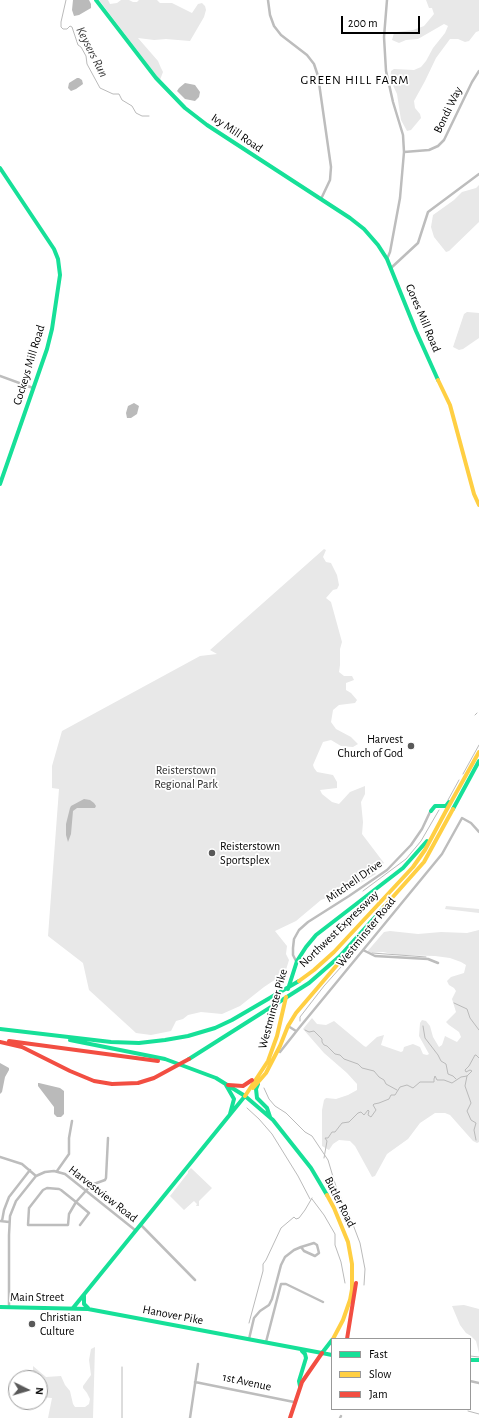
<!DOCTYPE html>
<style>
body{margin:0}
#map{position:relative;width:479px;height:1418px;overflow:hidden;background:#fff;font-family:"Alegreya Sans",sans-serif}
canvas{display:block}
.legend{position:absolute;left:331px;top:1338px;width:140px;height:72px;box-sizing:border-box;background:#fff;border:1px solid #999;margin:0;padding:5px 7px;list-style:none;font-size:12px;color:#000}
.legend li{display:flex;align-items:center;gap:8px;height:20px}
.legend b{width:20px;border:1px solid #999}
.north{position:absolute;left:8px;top:1370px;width:40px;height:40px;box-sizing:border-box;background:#fff;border:1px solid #999;border-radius:50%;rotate:95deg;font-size:11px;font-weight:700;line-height:16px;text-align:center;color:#000}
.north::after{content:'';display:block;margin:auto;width:14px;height:18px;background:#595959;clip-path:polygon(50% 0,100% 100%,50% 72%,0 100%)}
.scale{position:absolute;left:341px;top:16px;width:79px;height:18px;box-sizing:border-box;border:2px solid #000;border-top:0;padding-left:5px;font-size:12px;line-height:14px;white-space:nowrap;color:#000;-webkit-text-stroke:3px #fff;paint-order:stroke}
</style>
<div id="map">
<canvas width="479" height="1418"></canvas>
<ul class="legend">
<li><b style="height:5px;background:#16e098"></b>Fast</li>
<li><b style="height:5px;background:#ffcf43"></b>Slow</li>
<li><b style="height:5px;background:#f24e42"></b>Jam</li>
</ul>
<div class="north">N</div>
<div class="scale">200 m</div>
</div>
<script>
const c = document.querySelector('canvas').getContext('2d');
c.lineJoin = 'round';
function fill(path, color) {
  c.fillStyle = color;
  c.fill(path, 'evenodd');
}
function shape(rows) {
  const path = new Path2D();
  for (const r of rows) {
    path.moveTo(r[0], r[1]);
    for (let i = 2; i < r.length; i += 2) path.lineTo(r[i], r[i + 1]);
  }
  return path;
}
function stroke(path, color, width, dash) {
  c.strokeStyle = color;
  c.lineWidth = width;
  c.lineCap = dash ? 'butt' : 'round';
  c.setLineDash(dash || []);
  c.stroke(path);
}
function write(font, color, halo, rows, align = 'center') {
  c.font = font + ' "Alegreya Sans",sans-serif';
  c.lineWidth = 3.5;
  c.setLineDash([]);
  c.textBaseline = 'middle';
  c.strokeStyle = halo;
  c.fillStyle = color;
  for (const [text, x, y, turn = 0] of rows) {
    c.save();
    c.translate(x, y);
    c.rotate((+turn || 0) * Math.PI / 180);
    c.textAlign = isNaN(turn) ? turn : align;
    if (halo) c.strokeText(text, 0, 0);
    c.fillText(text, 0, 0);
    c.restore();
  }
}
const green = shape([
 [99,0,108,0,110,4,117,3,121,0,129,0,133,2,137,2,139,0,157,0,160,3,172,3,192,13,198,4,202,3,205,6,206,10,204,17,190,41,166,39,154,40,138,38,158,61,161,68,163,72,160,80],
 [426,0,479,0,479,31,476,32,469,41,465,42,458,39,450,39,436,58,425,81,414,101,415,108,420,114,421,118,411,130,407,131,401,120,397,94,390,79,391,71,394,69,414,70,421,67,426,61,433,48,445,33,448,26,444,24,418,39,406,40,399,43,392,40,394,33,397,32,413,30,424,26,434,14,432,8,429,8],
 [479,185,479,222,449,251,446,252,434,237,431,227,433,215,454,200,462,192,476,188],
 [467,312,479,313,479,338,463,349,459,350,453,347,464,314],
 [324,549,326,550,323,557,326,562,331,563,337,575,339,585,337,589,333,590,326,598,331,602,342,642,340,649,340,665,339,672,344,676,352,676,354,680,346,683,346,690,351,693,357,700,355,703,339,705,333,710,331,722,336,729,351,737,358,744,353,747,341,746,331,740,323,742,313,765,314,768,317,772,333,775,337,782,337,788,320,790,322,794,332,802,339,804,350,792,365,786,365,794,361,802,363,822,362,834,384,863,372,870,376,874,348,890,321,900,296,921,275,931,287,946,286,954,289,960,285,973,264,987,240,1006,222,1014,201,1012,188,1015,183,1019,176,1021,171,1031,151,1035,136,1033,89,990,83,963,48,936,59,789,52,788,52,766,62,731,200,656,217,654,210,650],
 [446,906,479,909,479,913,445,909],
 [479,930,479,1142,477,1143,473,1141,450,1115,445,1113,435,1113,420,1123,408,1139,387,1154,375,1176,372,1177,355,1146,350,1141,339,1140,333,1144,329,1150,322,1146,322,1110,324,1100,326,1098,336,1099,348,1095,357,1090,357,1084,347,1073,324,1053,303,1029,312,1018,317,1024,326,1025,334,1021,364,1046,366,1047,377,1037,384,1035,381,1045,401,1052,403,1051,404,1047,413,1044,420,1047,423,1054,427,1055,429,1054,419,1036,420,1023,422,1020,426,1021,430,1026,433,1037,439,1047,442,1045,445,1036,457,1042,461,1037,459,1032,449,1025,446,1022,456,1012,452,999,456,991,454,988,449,985,447,981,451,977,464,973,466,965,461,962,450,958,435,956,397,955,383,952,366,953,384,932,390,931,418,934,441,932,467,933],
 [191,1168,212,1188,199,1201,199,1206,196,1206,197,1204,194,1201,184,1210,170,1196,188,1173,188,1171],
 [464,1305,479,1309,479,1353,476,1341,471,1336,466,1333,460,1325,452,1306],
 [95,1347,93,1418,48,1418,52,1398,40,1397,40,1378,33,1378,33,1366,46,1377,61,1376,65,1385,70,1391,73,1404,75,1407,85,1407,89,1404,90,1399,87,1393,83,1388,83,1386,91,1375,89,1360,91,1349]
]);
const water = shape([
 [73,0,89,0,91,4,91,8,79,15,74,16,72,10],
 [77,78,79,78,82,80,83,84,76,89,71,91,68,88,69,83],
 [185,83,195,85,200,92,199,97,195,101,185,99,177,91,179,88],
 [134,403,139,406,137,414,131,418,127,418,126,413,128,406],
 [84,799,90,800,94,803,96,806,95,808,77,808,73,811,71,834,68,842,66,835,66,824,70,808,71,806],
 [0,1063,9,1068,9,1070,5,1077,2,1092,0,1094],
 [38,1083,39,1083,60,1088,64,1091,64,1114,61,1117,57,1117,54,1114,54,1107,38,1086]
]);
const stream = shape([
 [66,0,61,22,61,27,63,29,67,29,70,26,72,27,78,45,81,47,86,56,87,64,100,88,113,94,119,94,122,100,132,106,136,113,142,116,149,116],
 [475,715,477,713],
 [463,774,479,745],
 [448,800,459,780],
 [363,891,406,859,421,841,439,810],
 [372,953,426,957],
 [454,1003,467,1009,470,1018,479,1030],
 [300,1021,300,1017,324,986,341,967],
 [423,1026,425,1038,438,1055,441,1061,446,1064,448,1074,453,1076,456,1079],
 [305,1030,309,1032,314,1031,322,1039,322,1042,324,1045,327,1046,335,1054,340,1055,344,1059,358,1064,362,1068,374,1071,379,1077,384,1080,386,1084,397,1090],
 [467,1076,465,1086,471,1103,467,1111,471,1120,476,1123,474,1130,476,1140],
 [264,1088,269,1099,275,1106,286,1113,305,1132,312,1136,328,1160,337,1190,349,1214,360,1243,365,1269,364,1285],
 [247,1108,259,1119,272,1134,298,1176,310,1199],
 [324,1158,327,1141,325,1138,328,1138,332,1132,335,1132,342,1123,349,1122,358,1113,361,1112,364,1115,368,1110,369,1111,368,1115,371,1117,376,1110,373,1105,374,1104,379,1103,389,1099,391,1095,395,1095,400,1087,407,1085,413,1088,420,1082,434,1082,434,1079,435,1076,437,1080,444,1080,452,1083,461,1077,467,1076,472,1071,470,1070,466,1072,465,1070,469,1066,475,1055,476,1055,479,1058],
 [312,1199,324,1215,335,1234,335,1245,341,1262,345,1283],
 [249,1323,263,1271,263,1264,266,1260,281,1228,294,1217,296,1219,299,1218,305,1210,312,1198],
 [470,1356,479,1357],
 [122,1367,122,1418],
 [468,1411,479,1414]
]);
const street = shape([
 [268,0,270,15,274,26,281,35,307,55,314,64,318,76,331,167,330,180,321,199],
 [404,152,429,150,438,146,444,140,472,82,479,71],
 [387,259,390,252,400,198,404,152,403,135,393,102,386,71,384,37,387,0],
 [391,268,418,243,428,212,479,174],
 [0,376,33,388],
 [363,950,375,956,428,959,438,963],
 [296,961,293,955,293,948,294,939,299,930,308,922,349,896,387,870,411,845,422,829,430,812],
 [288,1026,296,1031],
 [278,1051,280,1052,299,1028,442,854,462,818,471,823,479,832],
 [0,1157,22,1164,36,1176],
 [57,1171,69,1154,69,1138,72,1121],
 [0,1221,9,1222],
 [2,1221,4,1210,9,1197,30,1170],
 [80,1225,89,1213,76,1202,61,1190,59,1189,47,1188,43,1190,29,1208,28,1225,68,1225,69,1214,76,1202,91,1185,105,1180,106,1178,108,1138],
 [141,1225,195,1280],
 [9,1307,9,1235,10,1216,16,1201,36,1176,45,1172,54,1171,65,1174,135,1230],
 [249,1339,254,1318,260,1311,269,1305,272,1299,281,1265,285,1257,294,1250,301,1247,314,1243,317,1245,319,1253,315,1256,304,1251,301,1247],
 [266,1342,281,1284,286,1284,323,1302],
 [470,1381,479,1383],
 [195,1382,294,1402],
 [190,1418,198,1364],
 [340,1418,341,1416]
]);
const fast = shape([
 [96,0,156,78,185,108,207,125,350,218,364,229,378,245,387,259,416,331,438,380],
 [0,168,54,249,58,259,60,275,52,329,47,349,0,484],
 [453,809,479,761],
 [431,811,435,806,446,806,449,802],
 [288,989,297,961,306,947,316,935,403,868,427,841],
 [0,1029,111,1042,139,1043,165,1040,188,1036,215,1028,232,1020,299,981],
 [70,1040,165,1059,216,1078,245,1096,273,1120,311,1168,327,1195],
 [189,1059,309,983,340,956,385,906],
 [258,1084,256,1089,257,1098,267,1108,270,1117],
 [226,1085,234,1099,230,1114],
 [84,1295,84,1304,88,1308],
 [0,1307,88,1309,322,1353],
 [73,1308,245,1096],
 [332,1340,322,1353,332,1355],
 [470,1360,479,1360],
 [300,1386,299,1381,306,1358,305,1354,302,1351]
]);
const slow = shape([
 [438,380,450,405,474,494,479,505],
 [446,811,479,752],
 [383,908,424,862,453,809],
 [299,981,314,970,334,952,413,867,425,850,447,809],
 [253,1088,266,1073,280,1046,288,1026,296,1013,343,958],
 [245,1096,268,1061,277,1036,286,997],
 [327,1195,334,1208,348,1242,352,1264,352,1289,350,1300,343,1320,333,1339]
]);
const jam = shape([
 [9,1041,158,1061],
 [0,1042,22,1047,70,1071,94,1081,112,1084,138,1083,154,1078,189,1059],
 [228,1085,243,1086,252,1080],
 [347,1339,356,1283],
 [290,1418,302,1382,322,1353]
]);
const markers = [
 [411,746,4,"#595959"],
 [212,853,4,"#595959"],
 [32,1324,4,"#595959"]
];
const streetNames = [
 ["Bondi Way",448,110,-64],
 ["Ivy Mill Road",237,133,34],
 ["Gores Mill Road",423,318,67],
 ["Cockeys Mill Road",29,365,-73],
 ["Mitchell Drive",354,881,-35],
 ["Northwest Expressway",339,929,-44],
 ["Westminster Road",366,932,-51],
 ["Westminster Pike",273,1009,-75],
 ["Harvestview Road",103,1194,38],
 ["Butler Road",340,1202,63],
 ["Main Street",37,1297],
 ["Hanover Pike",173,1315,11],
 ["1st Avenue",247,1382,12]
];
const poiNames = [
 ["Harvest",403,739,"right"],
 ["Church of God",403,753,"right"],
 ["Reisterstown",220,846],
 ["Sportsplex",220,860],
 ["Christian",40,1317],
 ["Culture",40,1331]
];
const parkNames = [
 ["Reisterstown",186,770],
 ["Regional Park",186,784]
];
const waterNames = [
 ["Keysers Run",92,52,63]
];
const neighbourhoodNames = [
 ["GREEN HILL FARM",355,80]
];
fill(green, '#e8e8e8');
fill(water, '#bababa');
stroke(stream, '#bababa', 1);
stroke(street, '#bdbdbd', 2.5);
stroke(fast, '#16e098', 4);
stroke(slow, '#ffcf43', 4);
stroke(jam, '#f24e42', 4);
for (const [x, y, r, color] of markers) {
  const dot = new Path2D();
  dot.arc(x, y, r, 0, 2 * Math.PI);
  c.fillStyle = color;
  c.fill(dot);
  stroke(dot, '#fff', 1.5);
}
write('12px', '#000', '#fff', streetNames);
write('12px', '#000', '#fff', poiNames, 'left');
write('12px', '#2c2c2c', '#fff', parkNames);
write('italic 13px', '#3d3d3d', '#fff', waterNames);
c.letterSpacing = '1px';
write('13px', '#000', '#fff', neighbourhoodNames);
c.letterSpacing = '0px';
</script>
